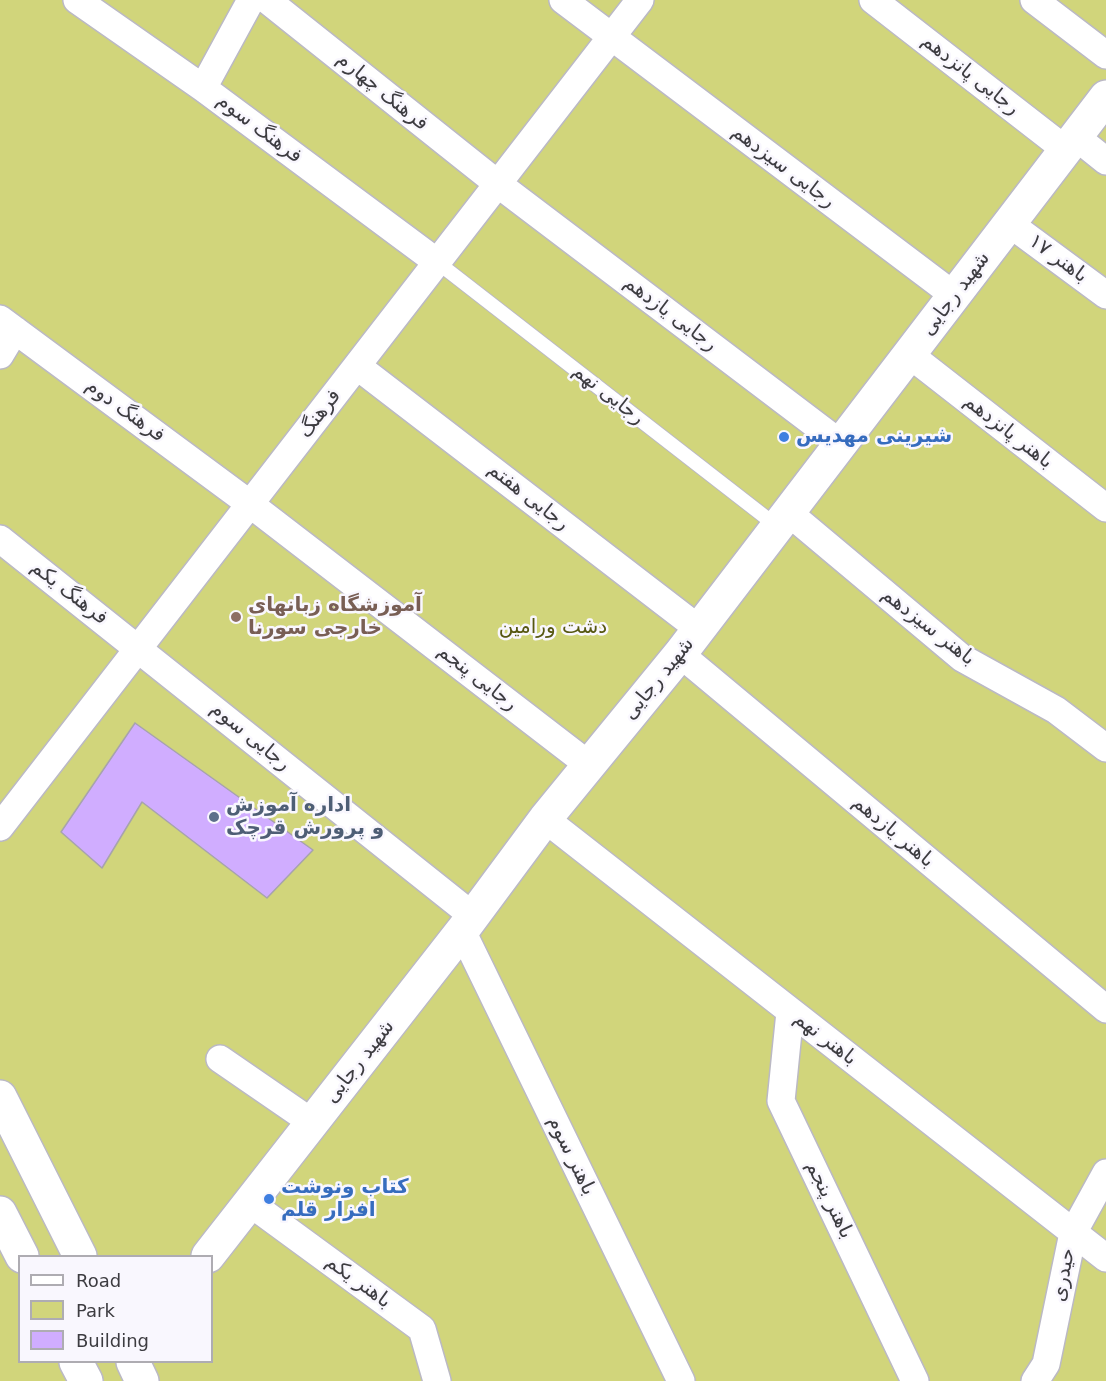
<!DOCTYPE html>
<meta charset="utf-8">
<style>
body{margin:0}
#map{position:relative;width:1106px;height:1381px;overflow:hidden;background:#f9f7fe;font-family:"DejaVu Sans",sans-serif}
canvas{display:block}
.legend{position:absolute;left:18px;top:1255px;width:195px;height:108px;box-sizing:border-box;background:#f9f7fe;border:2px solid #aeacb2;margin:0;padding:8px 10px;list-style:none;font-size:18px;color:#3d3c41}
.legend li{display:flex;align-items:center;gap:12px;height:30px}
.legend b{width:30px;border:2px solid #aeacb2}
</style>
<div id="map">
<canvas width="1106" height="1381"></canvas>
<ul class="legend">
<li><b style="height:8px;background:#fff"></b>Road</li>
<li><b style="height:16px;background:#d1d57b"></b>Park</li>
<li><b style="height:16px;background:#d0adff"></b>Building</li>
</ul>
</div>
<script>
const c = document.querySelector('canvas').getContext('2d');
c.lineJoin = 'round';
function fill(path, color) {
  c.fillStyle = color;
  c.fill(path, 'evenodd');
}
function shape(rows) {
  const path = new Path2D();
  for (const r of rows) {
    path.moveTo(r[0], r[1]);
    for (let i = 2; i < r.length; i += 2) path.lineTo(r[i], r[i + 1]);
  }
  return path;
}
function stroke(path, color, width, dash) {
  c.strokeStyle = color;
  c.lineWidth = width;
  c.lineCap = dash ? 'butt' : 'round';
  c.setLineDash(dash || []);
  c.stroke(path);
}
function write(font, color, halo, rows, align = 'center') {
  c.font = font + ' "DejaVu Sans","Noto Sans Arabic",sans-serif';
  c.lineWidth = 5;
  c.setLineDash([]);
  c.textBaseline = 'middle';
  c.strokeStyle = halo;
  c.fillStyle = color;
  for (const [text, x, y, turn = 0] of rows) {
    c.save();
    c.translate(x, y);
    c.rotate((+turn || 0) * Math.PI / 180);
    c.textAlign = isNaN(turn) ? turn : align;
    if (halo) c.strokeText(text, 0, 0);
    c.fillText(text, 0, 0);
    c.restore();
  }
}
const green = shape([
 [0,0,1106,0,1106,1381,0,1381],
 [20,1256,212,1256,212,1362,20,1362]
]);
const building = shape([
 [135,723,313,850,267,898,142,802,102,868,61,832,135,723]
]);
const lane = shape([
 [437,262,778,527]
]);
const street = shape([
 [77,0,203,88,437,262],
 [267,0,498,184,841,444],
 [563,0,955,296],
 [873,0,1066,150],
 [1034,0,1106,55],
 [203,88,251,0],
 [1076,137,1106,161],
 [1010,224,1106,295],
 [0,319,250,504,589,765],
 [0,355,15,330],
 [910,355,1106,508],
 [357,366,699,629],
 [789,513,962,658,1056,710,1106,748],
 [0,539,473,916],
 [680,654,1106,1009],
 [545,819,1106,1258],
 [0,827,640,0],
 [462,931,681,1381],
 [790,1012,781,1101,915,1381],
 [220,1059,313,1123],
 [250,1203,422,1329,437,1381],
 [1035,1381,1046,1364,1073,1233,1106,1173]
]);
const secondary = shape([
 [208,1256,462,931,545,819,680,654,1106,97]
]);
const primary = shape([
 [0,1097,80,1256],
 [0,1213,22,1256],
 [76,1362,86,1381],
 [133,1362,142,1381]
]);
const markers = [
 [784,437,6,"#3f7fe0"],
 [236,617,6,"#8d6e63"],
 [214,817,6,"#5c6f8a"],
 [269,1199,6,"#3f7fe0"]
];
const streetNames = [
 ["رجایی پانزدهم",970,75,38],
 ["فرهنگ چهارم",382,92,39],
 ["فرهنگ سوم",259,129,37],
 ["رجایی سیزدهم",783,167,37],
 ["باهنر ۱۷",1058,259,36],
 ["شهید رجایی",956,294,-53],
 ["رجایی یازدهم",670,314,37],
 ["رجایی نهم",608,395,38],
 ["فرهنگ دوم",125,411,36],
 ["فرهنگ",320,414,-52],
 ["باهنر پانزدهم",1008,432,38],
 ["رجایی هفتم",528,497,38],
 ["فرهنگ یکم",69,593,38],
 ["باهنر سیزدهم",928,627,38],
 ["رجایی پنجم",477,678,38],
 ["شهید رجایی",659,679,-51],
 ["رجایی سوم",250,737,39],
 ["باهنر یازدهم",893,832,40],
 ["باهنر نهم",825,1039,38],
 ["شهید رجایی",360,1062,-52],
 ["باهنر سوم",571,1156,64],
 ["باهنر پنجم",829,1200,64],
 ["حیدری",1064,1275,-79],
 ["باهنر یکم",358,1282,36]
];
const shopNames = [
 ["شیرینی مهدیس",796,437],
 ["کتاب ونوشت",281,1188],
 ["افزار قلم",281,1211]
];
const educationNames = [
 ["آموزشگاه زبانهای",248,606],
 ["خارجی سورنا",248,629]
];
const parkNames = [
 ["دشت ورامین",553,628]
];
const serviceNames = [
 ["اداره آموزش",226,806],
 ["و پرورش قرچک",226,829]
];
fill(green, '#d1d57b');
fill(building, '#d0adff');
stroke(building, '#a7a3ad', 1.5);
stroke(lane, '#bbb9c4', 16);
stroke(street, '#bbb9c4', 30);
stroke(secondary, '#bbb9c4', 36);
stroke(primary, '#bbb9c4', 36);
stroke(lane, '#fff', 14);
stroke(street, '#fff', 27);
stroke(secondary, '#fff', 33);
stroke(primary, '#fff', 33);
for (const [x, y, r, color] of markers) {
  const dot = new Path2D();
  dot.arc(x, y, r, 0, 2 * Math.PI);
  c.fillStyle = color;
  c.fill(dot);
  stroke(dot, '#f9f7fe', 2);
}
write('20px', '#3d3c41', '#f9f7fe', streetNames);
write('bold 20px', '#366cbe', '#f9f7fe', shopNames, 'left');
write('bold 20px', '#785e54', '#f9f7fe', educationNames, 'left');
write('20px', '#575812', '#f9f7fe', parkNames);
write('bold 20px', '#4e5e75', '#f9f7fe', serviceNames, 'left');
</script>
